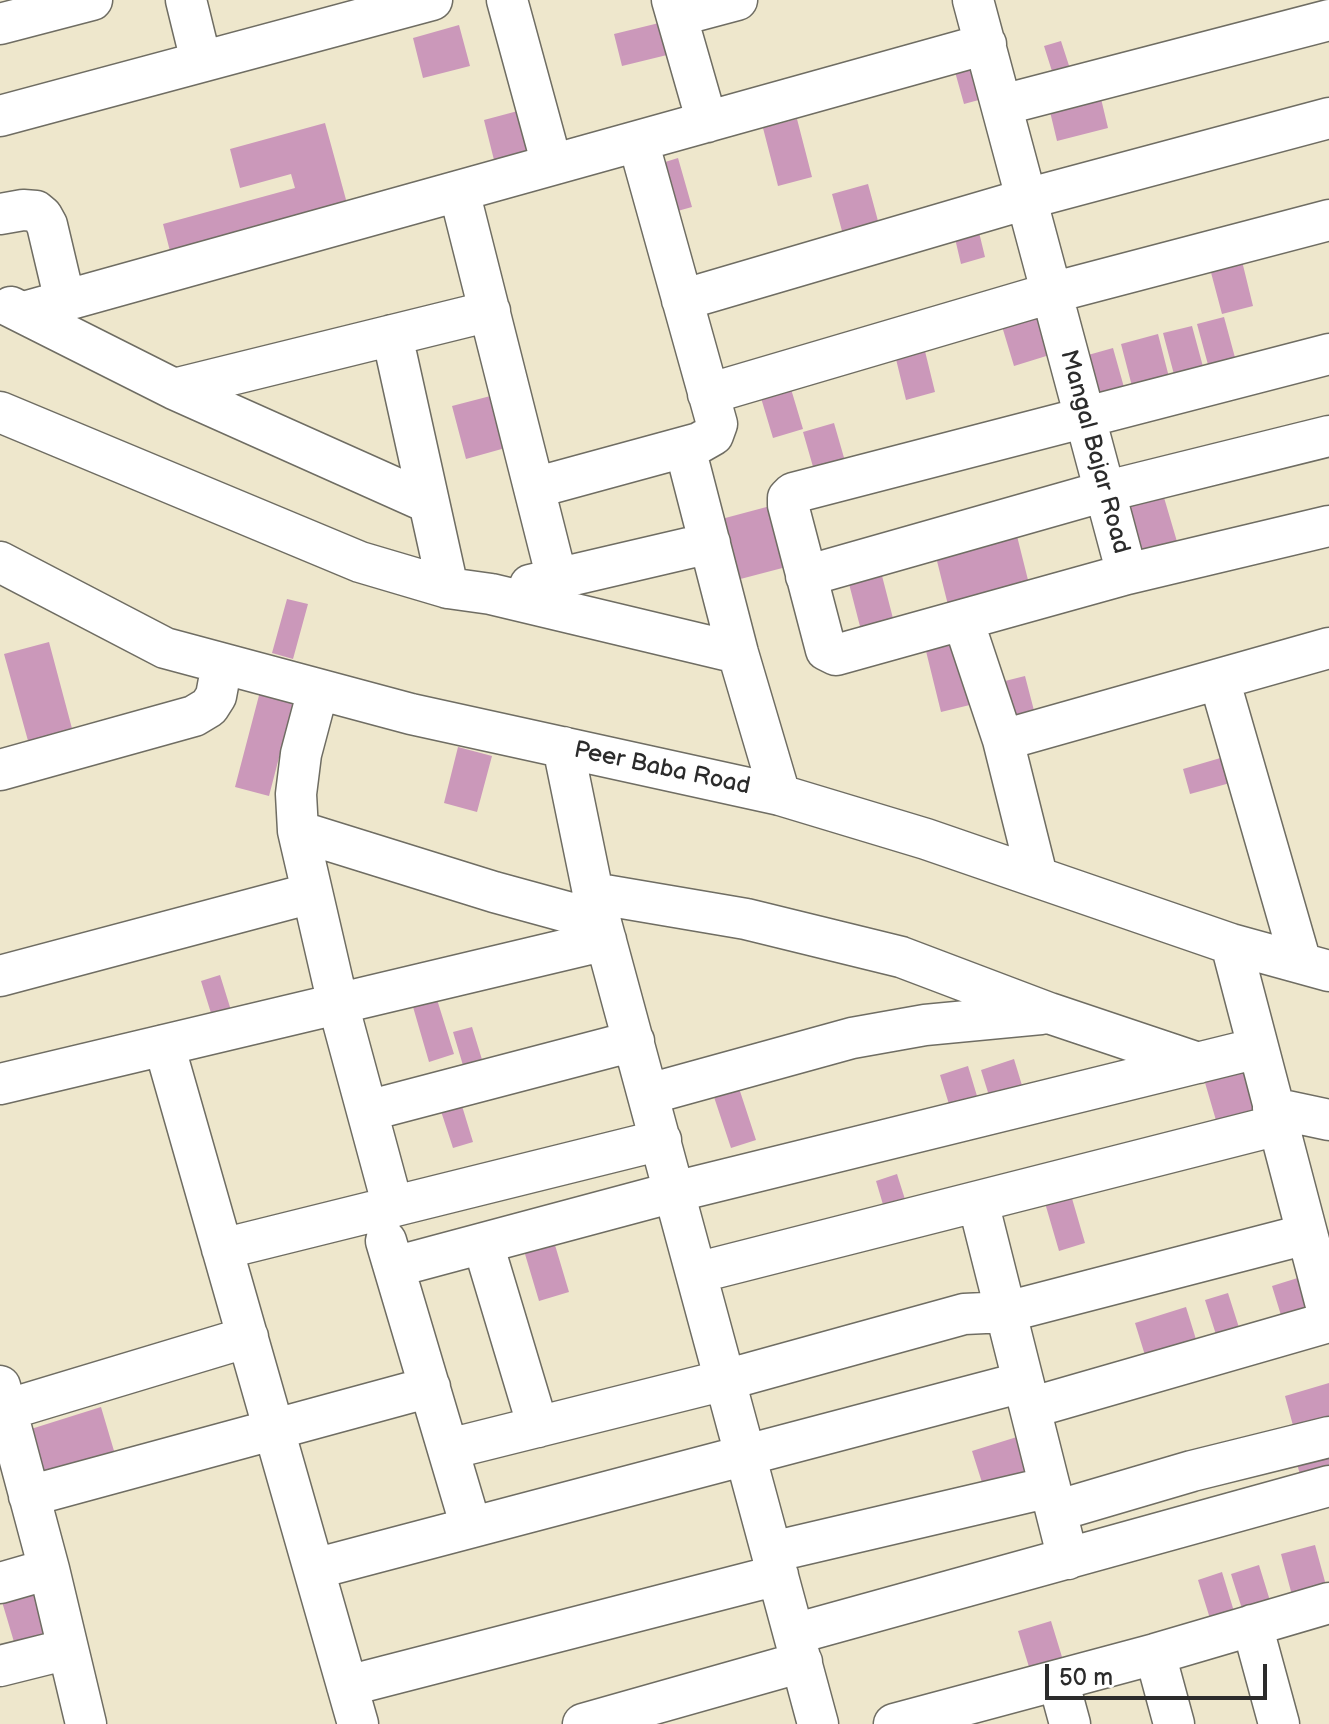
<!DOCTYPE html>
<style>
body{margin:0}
#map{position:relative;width:1329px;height:1724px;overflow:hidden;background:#eee7cc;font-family:"Balsamiq Sans",sans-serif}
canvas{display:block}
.scale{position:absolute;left:1045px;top:1664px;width:222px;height:36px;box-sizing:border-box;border:4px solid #2b2b2b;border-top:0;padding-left:10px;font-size:24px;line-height:28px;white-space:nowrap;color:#2b2b2b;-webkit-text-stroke:6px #fff;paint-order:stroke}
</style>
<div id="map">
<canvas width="1329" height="1724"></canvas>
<div class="scale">50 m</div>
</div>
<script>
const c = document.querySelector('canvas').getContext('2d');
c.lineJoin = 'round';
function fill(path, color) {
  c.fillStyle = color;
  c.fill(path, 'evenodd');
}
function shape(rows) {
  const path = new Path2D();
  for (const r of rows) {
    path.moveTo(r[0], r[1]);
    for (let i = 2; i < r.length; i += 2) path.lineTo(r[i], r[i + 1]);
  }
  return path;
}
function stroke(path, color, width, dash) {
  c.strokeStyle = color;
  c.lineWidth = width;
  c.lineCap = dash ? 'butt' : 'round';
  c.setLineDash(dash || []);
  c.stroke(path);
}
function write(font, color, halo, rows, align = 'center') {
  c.font = font + ' "Balsamiq Sans",sans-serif';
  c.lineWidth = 7;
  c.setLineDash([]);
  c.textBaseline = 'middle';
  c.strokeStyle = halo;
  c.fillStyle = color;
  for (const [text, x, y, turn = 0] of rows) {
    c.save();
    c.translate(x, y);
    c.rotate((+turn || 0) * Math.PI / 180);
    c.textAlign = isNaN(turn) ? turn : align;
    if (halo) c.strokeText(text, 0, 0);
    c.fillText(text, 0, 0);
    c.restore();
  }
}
const building = shape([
 [659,23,667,55,622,66,614,34],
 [459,25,470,66,423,78,413,38],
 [1061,41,1074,81,1057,87,1044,46],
 [974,56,986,98,964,104,952,61],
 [1098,86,1108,128,1057,141,1047,99],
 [529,108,539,149,494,160,484,120],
 [797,119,812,177,778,186,763,128],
 [325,123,348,207,171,255,163,224,295,188,291,174,240,188,230,149],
 [678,158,692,207,663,215,649,167],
 [868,184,881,232,845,242,832,194],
 [977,224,985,257,961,264,953,230],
 [1241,257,1253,306,1222,314,1209,265],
 [1044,310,1056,353,1014,366,1001,323],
 [1224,317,1237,365,1210,372,1197,324],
 [1192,326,1205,374,1176,382,1163,333],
 [1158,334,1171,385,1134,394,1121,344],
 [923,343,935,392,906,400,894,351],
 [1113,348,1127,398,1094,407,1081,357],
 [788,379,803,429,773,438,758,388],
 [502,393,516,445,466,459,452,406],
 [834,423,849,475,818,484,803,432],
 [1160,484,1178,545,1136,557,1118,496],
 [774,505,790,566,729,582,714,521],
 [1016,532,1031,592,950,613,935,553],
 [880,568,896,630,863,638,847,576],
 [287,599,308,604,293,659,272,653],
 [960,634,978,703,941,712,924,643],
 [49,642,74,736,30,748,4,654],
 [1025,676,1037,722,1008,729,997,683],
 [262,684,296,692,269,796,235,787],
 [458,747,492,756,477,812,444,803],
 [1234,754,1241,780,1190,794,1183,769],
 [220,975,234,1020,215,1026,201,981],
 [435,993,454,1054,429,1062,411,1000],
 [472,1027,484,1066,465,1072,453,1032],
 [1246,1056,1264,1123,1220,1134,1201,1069],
 [1014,1059,1024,1092,991,1102,981,1070],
 [968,1066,980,1106,952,1114,940,1075],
 [737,1082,756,1140,731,1148,712,1091],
 [459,1096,473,1142,453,1148,438,1102],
 [897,1174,909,1212,887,1218,876,1181],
 [1071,1195,1085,1243,1059,1251,1045,1203],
 [552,1235,569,1292,539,1301,522,1244],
 [1304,1276,1316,1315,1284,1325,1272,1286],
 [1228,1293,1242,1337,1219,1344,1205,1300],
 [1186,1307,1199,1349,1148,1365,1135,1323],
 [1329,1383,1329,1423,1295,1433,1285,1396],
 [101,1407,117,1461,47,1482,31,1429],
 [1020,1436,1033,1480,986,1495,972,1451],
 [1329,1444,1329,1482,1304,1489,1294,1453],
 [1315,1545,1327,1589,1293,1599,1281,1554],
 [1259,1565,1271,1604,1243,1612,1231,1574],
 [1222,1572,1236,1618,1212,1625,1198,1580],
 [44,1583,60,1640,17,1652,0,1595],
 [1051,1621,1066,1670,1033,1680,1018,1631]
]);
const minor = shape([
 [186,0,201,61],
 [507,0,552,165],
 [672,0,707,122],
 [973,0,1127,574],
 [677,16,737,0],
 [0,24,92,0],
 [1002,105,1329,20],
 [0,116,432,0],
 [459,191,557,579],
 [0,214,23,210,36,211,42,216,47,225,65,301],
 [682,300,1026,199,1329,118],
 [11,307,174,389,429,503],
 [24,312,986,44],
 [392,335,448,588],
 [1329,354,793,493,788,498,788,505,826,650,836,655,1127,574,1329,526],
 [174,389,490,311],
 [708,394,1051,293,1329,220],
 [0,412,360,562,448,588,491,594,738,653],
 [685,448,738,653,780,795],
 [534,488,699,443,713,435,717,424,638,141],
 [0,562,165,648,411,714,780,795,926,839,1231,944,1329,971],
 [806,576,1091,495,1329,436],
 [530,585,710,543],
 [963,620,1003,740,1037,876],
 [1219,679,1301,963],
 [318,690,301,754,296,794,298,831,338,1004,393,1207],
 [1003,740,1329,648],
 [563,747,593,893,818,1724],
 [0,770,194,716,209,707,216,696,222,664],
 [298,831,494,892,600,921],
 [593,893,746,919,901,957,1049,1013,1198,1063],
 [1231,944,1329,1317],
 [0,976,312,893],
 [164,1045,358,1724],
 [0,1084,606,940],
 [649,1094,852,1038,925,1025,1041,1014],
 [1273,1108,1329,1120],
 [367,1111,634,1041],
 [978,1202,1068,1559],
 [386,1241,471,1527],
 [483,1244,538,1427],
 [222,1249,661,1140],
 [394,1267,674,1192,1258,1048],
 [696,1273,1278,1125],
 [0,1386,49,1569,86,1724],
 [1030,1408,1329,1322],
 [6,1410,248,1337],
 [449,1449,725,1380,964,1314,1006,1312,1307,1234],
 [29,1496,430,1387],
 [1056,1511,1192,1471,1329,1437],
 [772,1552,1050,1487],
 [314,1569,1023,1382],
 [0,1583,49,1569],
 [1252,1625,1279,1724],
 [794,1634,1329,1486],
 [1155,1654,1174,1724],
 [0,1666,68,1649],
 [1058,1680,1070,1724],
 [347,1686,778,1575],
 [583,1724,802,1662],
 [894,1724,1155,1654,1329,1603]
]);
const streetNames = [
 ["Mangal Bajar Road",1094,452,75],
 ["Peer Baba Road",662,769,12]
];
fill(building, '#cb98ba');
stroke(minor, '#6f6d63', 43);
stroke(minor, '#fff', 40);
write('24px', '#2b2b2b', '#fff', streetNames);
</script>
